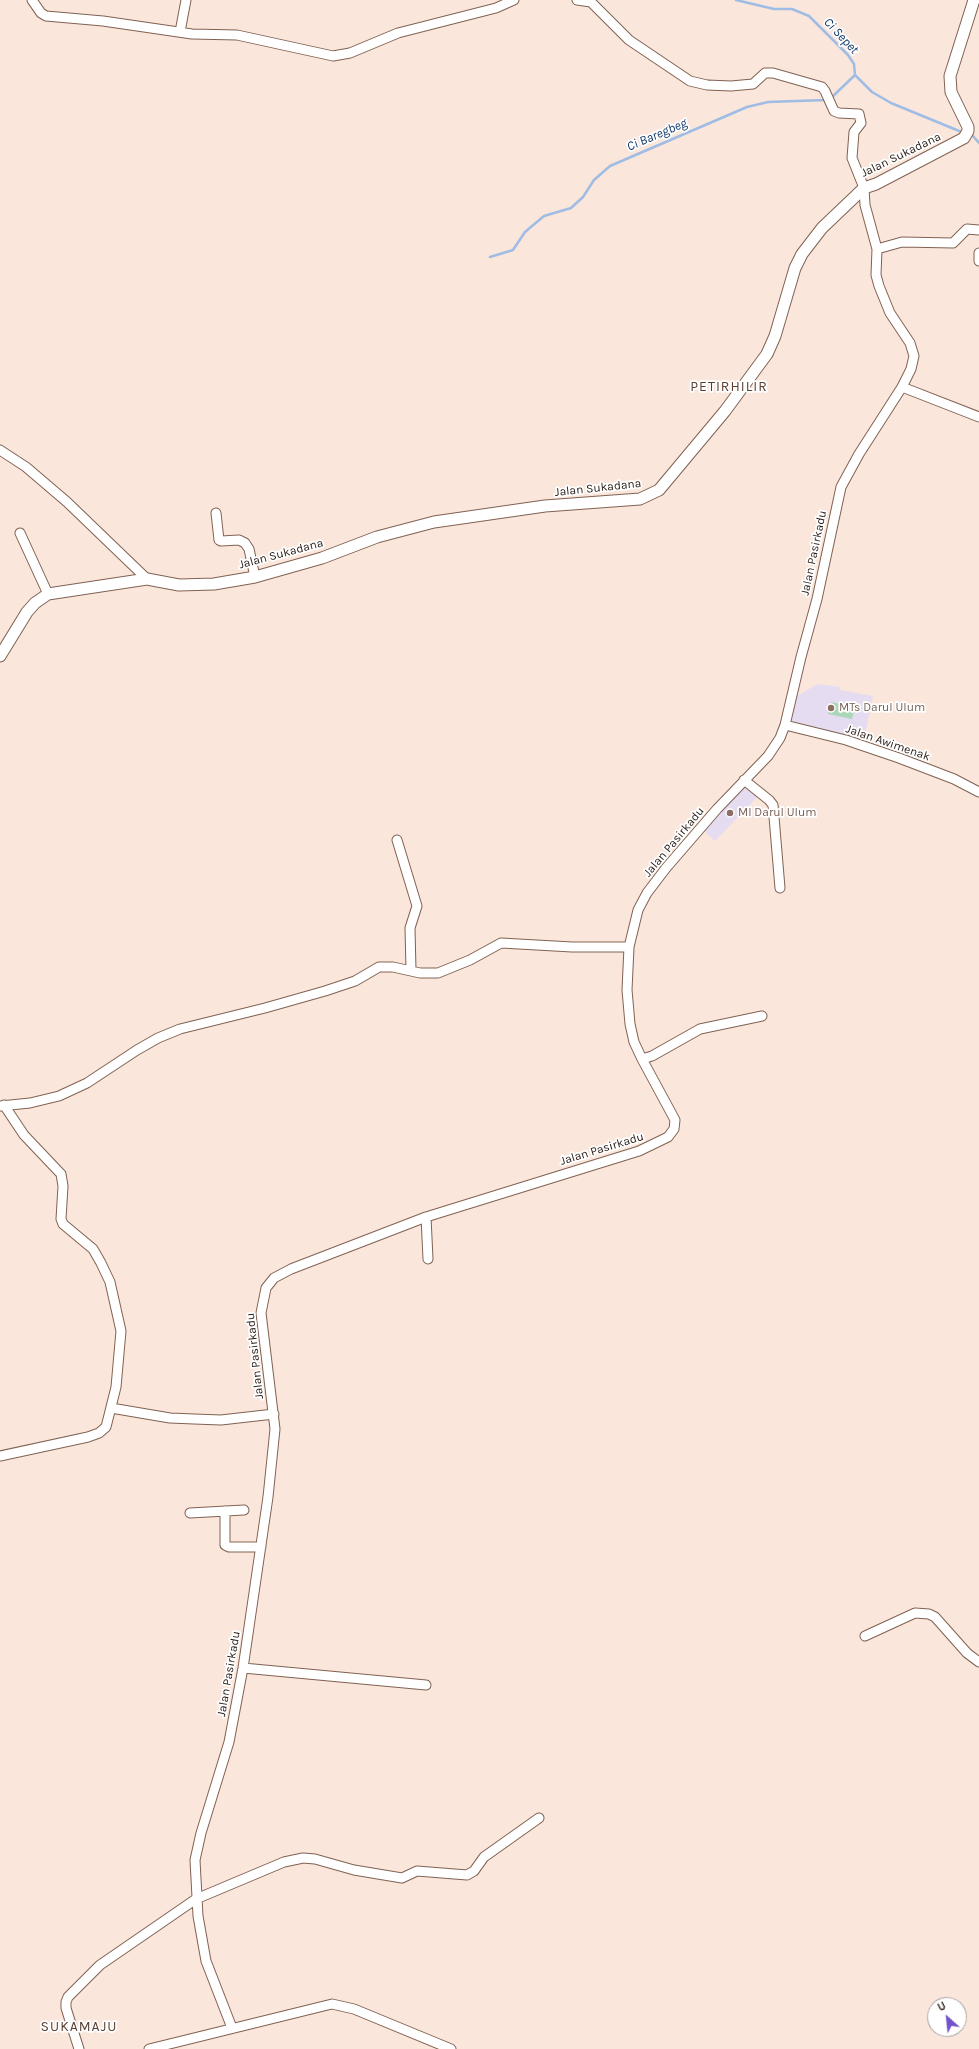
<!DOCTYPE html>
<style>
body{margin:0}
#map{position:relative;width:979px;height:2049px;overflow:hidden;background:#fbe6db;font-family:Karla,sans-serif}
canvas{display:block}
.north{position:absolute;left:927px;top:1997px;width:40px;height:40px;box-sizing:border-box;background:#fff;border:1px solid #a9a4a2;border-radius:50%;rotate:333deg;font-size:11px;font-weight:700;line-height:16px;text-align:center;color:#281c16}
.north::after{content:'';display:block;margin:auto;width:14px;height:18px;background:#7452cc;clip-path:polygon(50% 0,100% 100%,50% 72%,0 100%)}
</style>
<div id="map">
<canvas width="979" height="2049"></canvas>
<div class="north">U</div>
</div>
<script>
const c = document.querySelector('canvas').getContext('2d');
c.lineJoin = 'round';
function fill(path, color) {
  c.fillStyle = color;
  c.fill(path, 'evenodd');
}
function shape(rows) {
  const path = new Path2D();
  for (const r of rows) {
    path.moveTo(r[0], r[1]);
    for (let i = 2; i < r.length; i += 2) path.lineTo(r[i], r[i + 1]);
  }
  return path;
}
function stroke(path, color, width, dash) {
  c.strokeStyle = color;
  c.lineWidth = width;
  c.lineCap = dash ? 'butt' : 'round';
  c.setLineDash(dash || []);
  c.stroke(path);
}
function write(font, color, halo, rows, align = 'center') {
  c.font = font + ' Karla,sans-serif';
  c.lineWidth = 3.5;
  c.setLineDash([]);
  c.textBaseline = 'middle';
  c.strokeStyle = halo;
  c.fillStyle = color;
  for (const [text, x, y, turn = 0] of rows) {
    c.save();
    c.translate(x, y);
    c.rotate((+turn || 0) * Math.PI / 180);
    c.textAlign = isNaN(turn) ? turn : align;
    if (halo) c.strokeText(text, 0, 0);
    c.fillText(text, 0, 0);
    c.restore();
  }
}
const education = shape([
 [817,684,840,687,840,690,873,696,864,739,791,722,794,698],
 [744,785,757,797,715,841,702,829]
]);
const green = shape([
 [831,702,855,707,852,719,828,714]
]);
const stream = shape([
 [736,0,774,9,792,9,809,16,848,55,854,64,855,75,872,92,891,103,964,133],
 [831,98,855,75],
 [969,134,973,136,979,143],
 [490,257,513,250,525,232,544,216,571,208,583,197,594,180,610,166,747,107,768,102,826,100]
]);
const minor = shape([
 [32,0,41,13,46,16,103,21,192,34,237,35,333,56,350,53,398,33,496,8,514,0],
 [180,32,186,0],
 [877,249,902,242,953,243,967,229,979,230],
 [979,253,979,261],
 [902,387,979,417],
 [0,450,26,467,67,502,147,579],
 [216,513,219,540,221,541,239,540,245,543,249,549,255,577],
 [20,533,48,594],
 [785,725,846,740,899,758,954,779,979,792],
 [744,780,769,800,773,805,780,888],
 [397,840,417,906,410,928,411,970],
 [642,1059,652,1056,700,1029,762,1016],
 [0,1106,30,1103,59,1096,87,1083,137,1050,158,1038,180,1029,265,1008,325,991,355,981,379,967,393,967,420,973,438,973,470,960,501,943,572,947,629,947],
 [426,1217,428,1259],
 [111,1408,170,1418,194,1419,221,1420,274,1414],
 [0,1456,88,1437,99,1433,106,1427,116,1387,121,1331,110,1282,101,1263,93,1249,63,1224,61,1219,63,1186,61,1174,24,1135,4,1105],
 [225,1511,225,1545,229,1547,261,1547],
 [190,1513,244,1510],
 [865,1636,915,1613,929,1614,935,1617,967,1653,979,1662],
 [243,1668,426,1685],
 [232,2028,206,1961,198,1916,195,1860,201,1833,229,1742,243,1668,268,1497,275,1429,261,1313,266,1288,274,1278,291,1269,426,1217,639,1151,668,1137,674,1129,675,1120,642,1059,634,1042,630,1024,627,990,629,947,638,910,647,893,666,868,717,809,768,756,780,738,785,725,801,657,817,599,841,487,859,454,902,387,911,369,914,356,910,343,890,313,879,286,876,275,877,249,865,205,864,188,852,158,854,132,861,123,859,114,839,113,834,111,825,91,822,87,773,73,765,73,753,84,731,86,707,85,690,81,629,40,591,2,577,0],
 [79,2049,66,2008,66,2002,68,1997,100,1965,196,1899,284,1862,303,1858,315,1859,354,1870,402,1878,417,1871,467,1875,474,1871,484,1857,539,1818],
 [149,2049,332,2004,354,2009,451,2049]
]);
const major = shape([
 [0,656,27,612,35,603,48,594,147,579,179,585,214,584,255,577,322,558,377,537,434,522,545,506,640,499,659,490,725,411,767,354,775,336,795,268,802,254,822,228,864,188,876,184,964,138,968,131,968,127,951,92,950,76,974,0]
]);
const markers = [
 [831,708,4,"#8d6e63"],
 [730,813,4,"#8d6e63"]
];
const streetNames = [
 ["Jalan Sukadana",901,155,-26],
 ["Jalan Sukadana",598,488,-6],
 ["Jalan Pasirkadu",814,553,-78],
 ["Jalan Sukadana",281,554,-15],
 ["Jalan Awimenak",888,743,19],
 ["Jalan Pasirkadu",674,842,-50],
 ["Jalan Pasirkadu",602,1149,-17],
 ["Jalan Pasirkadu",255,1356,-96],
 ["Jalan Pasirkadu",229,1674,-80]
];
const educationNames = [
 ["MTs Darul Ulum",839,708],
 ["MI Darul Ulum",738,813]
];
const waterNames = [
 ["Ci Sepet",841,36,47],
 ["Ci Baregbeg",657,135,-23]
];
const quarterNames = [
 ["PETIRHILIR",729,387],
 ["SUKAMAJU",79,2027]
];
fill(education, '#e5dcf1');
fill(green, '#abd7b8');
stroke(stream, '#9fbce4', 2.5);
stroke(minor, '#806252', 11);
stroke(major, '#806252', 13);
stroke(minor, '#fff', 9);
stroke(major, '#fff', 11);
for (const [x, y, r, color] of markers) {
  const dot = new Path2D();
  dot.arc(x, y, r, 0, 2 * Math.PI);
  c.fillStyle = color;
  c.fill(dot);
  stroke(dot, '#fff', 1.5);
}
write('12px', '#281c16', '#fff', streetNames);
write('12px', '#785e54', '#fff', educationNames, 'left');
write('italic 13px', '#143a6b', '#fff', waterNames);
c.letterSpacing = '1px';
write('14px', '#5a3f30', '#fff', quarterNames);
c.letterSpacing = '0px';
</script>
